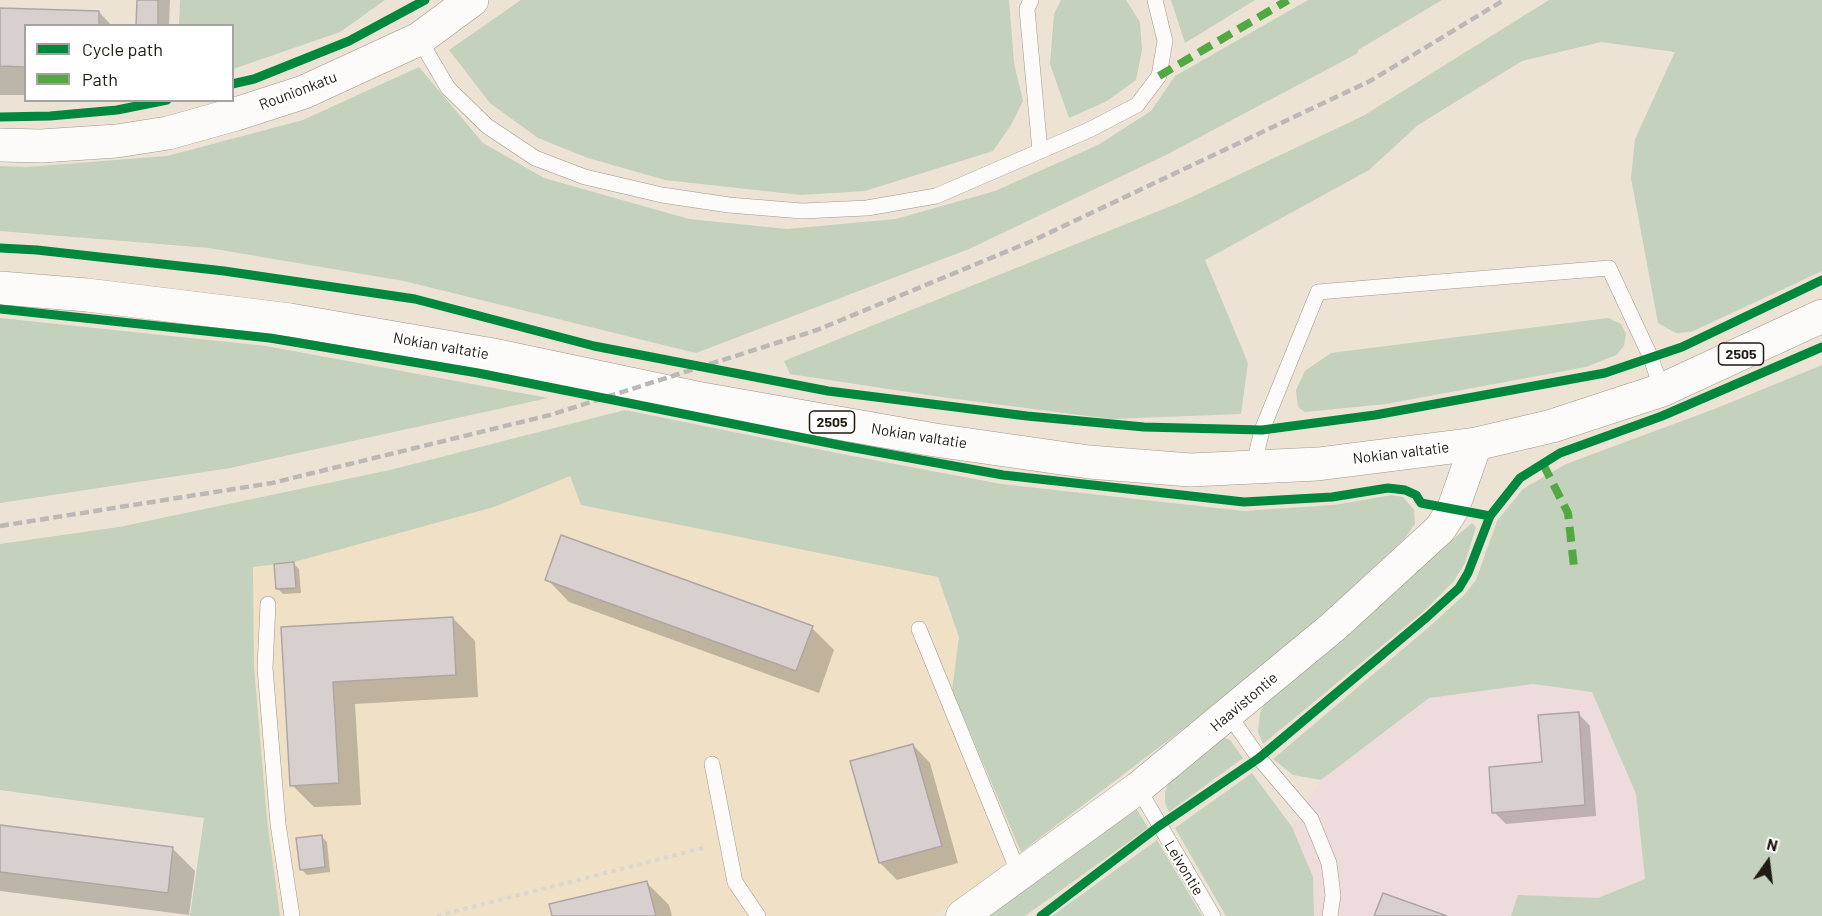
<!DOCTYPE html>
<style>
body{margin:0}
#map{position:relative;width:1822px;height:916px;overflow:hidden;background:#ece3d4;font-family:Barlow,sans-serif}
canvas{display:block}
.legend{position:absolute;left:24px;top:24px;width:210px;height:78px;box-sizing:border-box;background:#fff;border:2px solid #a6a39f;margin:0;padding:8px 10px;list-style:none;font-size:18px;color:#211a10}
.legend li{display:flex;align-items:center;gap:12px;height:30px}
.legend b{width:30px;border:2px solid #a6a39f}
.north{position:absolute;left:1738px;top:832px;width:60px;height:60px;-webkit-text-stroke:4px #fff;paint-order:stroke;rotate:14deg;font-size:16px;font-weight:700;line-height:24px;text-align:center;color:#211a10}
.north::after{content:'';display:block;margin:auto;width:21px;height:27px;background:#211a10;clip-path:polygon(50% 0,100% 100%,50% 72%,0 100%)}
</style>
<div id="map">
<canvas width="1822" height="916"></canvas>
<ul class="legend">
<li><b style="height:8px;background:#00873e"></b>Cycle path</li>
<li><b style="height:8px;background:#52a942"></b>Path</li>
</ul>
<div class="north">N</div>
</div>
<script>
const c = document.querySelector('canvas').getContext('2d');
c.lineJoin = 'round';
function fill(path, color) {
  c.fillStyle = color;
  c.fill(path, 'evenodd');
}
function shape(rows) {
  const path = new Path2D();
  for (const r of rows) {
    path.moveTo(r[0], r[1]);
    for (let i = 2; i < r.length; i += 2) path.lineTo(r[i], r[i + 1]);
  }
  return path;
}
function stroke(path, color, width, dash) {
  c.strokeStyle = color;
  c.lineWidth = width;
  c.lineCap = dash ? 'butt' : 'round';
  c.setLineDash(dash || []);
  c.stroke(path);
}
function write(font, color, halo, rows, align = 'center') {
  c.font = font + ' Barlow,sans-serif';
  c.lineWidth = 4.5;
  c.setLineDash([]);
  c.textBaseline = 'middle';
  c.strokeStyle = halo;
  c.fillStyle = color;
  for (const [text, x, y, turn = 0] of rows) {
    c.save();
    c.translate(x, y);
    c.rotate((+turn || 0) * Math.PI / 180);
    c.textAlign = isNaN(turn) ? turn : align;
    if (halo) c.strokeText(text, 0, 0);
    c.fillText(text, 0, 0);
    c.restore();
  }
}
const built = shape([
 [570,475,581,505,938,577,959,637,952,690,1021,852,934,916,280,916,267,820,254,666,253,567,294,562,494,507]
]);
const industrial = shape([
 [1533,684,1592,692,1636,794,1645,879,1598,898,1519,895,1511,916,1314,916,1313,877,1292,827,1321,780,1429,698]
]);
const green = shape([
 [180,0,385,0,340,32,233,69,232,26,179,25],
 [521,0,1009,0,1014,63,1023,101,1011,125,993,151,865,191,801,195,665,180,588,158,538,138,490,103,449,50],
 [1061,0,1126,0,1140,22,1142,50,1136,80,1107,101,1069,118,1050,64,1054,14],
 [1171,0,1255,0,1185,43],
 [1308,0,1442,0,1358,50,1358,53,1168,154,969,249,696,353,404,281,209,248,0,231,0,166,26,167,167,156,303,120,419,67,483,143,544,178,689,219,787,229,896,219,995,191,1098,145,1151,111,1175,76],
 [1549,0,1822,0,1822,271,1691,332,1676,333,1658,323,1631,178,1635,139,1675,52,1601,42,1522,61,1418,125,1369,170,1205,260,1248,363,1241,414,1111,419,941,397,790,374,784,361,1181,202,1363,116],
 [0,318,266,346,548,398,230,468,0,503],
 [1608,318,1621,324,1626,334,1624,346,1616,355,1586,367,1386,404,1305,412,1298,407,1296,390,1305,371,1331,353],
 [1822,365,1822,916,1511,916,1518,895,1598,898,1645,879,1636,794,1592,692,1533,684,1429,698,1321,780,1293,775,1273,759,1429,627,1464,595,1476,580,1497,521,1523,489,1566,464,1717,408],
 [625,410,842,454,1001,484,1244,511,1334,505,1392,495,1403,497,1414,510,1415,524,1404,539,1322,615,1224,698,1021,852,952,690,959,637,938,577,581,505,570,476,494,507,294,562,253,567,254,666,267,820,280,916,190,916,204,818,0,790,0,544,119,527,390,470],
 [1472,523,1476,527,1465,563,1454,581,1424,611,1263,744,1258,732,1260,713,1267,697],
 [1222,737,1230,740,1243,758,1169,812,1165,803,1165,793,1169,780],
 [1252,773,1292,827,1313,877,1314,916,1226,916,1175,828],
 [1136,808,1148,828,1025,916,985,916],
 [1157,840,1202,916,1052,916]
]);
const shadow = shape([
 [138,0,170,0,169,26,138,26],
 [0,10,99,12,112,26,26,26,26,95,0,95],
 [294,564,299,569,301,593,283,594,278,589],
 [547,579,812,628,834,650,819,693,569,602],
 [453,618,475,641,478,697,355,704,361,805,314,807,292,785,283,628],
 [1579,714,1590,726,1596,816,1506,824,1494,812,1543,764],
 [913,745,930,763,958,863,897,880,880,863],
 [0,827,173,849,195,871,189,915,0,891],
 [322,837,327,842,330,872,307,875,301,869],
 [647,883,669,905,672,916,553,916]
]);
const building = shape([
 [137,0,158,0,158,26,136,26,137,0],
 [0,8,99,11,99,26,26,26,26,67,0,66,0,8],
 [561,535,813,626,796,671,545,580,561,535],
 [294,562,296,588,276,589,274,564,294,562],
 [453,617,456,675,333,682,339,783,290,786,281,627,453,617],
 [1579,712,1585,805,1492,813,1489,767,1542,762,1538,715,1579,712],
 [913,744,942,846,879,863,850,761,913,744],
 [0,825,173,847,168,893,0,872,0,825],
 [322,835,325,867,300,870,296,838,322,835],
 [647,881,656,916,552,916,549,904,647,881],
 [1383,893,1447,916,1374,916,1383,893]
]);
const path = shape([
 [437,916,707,847]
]);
const lane = shape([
 [1031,0,1027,9,1040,151],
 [419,39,448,88,487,126,535,158,585,177,662,195,729,205,802,211,867,208,936,196,1089,130,1137,105,1159,76,1165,41,1155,0],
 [1253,468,1262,430,1318,292,1609,268,1651,358,1662,390],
 [268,604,265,668,278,824,292,916],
 [919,629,1019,874],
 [1229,715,1259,758,1311,819,1329,863,1333,895,1330,916],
 [712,764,735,882,758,916],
 [1138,788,1213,916]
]);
const street = shape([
 [962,916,1138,788,1333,627,1440,529,1453,509,1476,444]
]);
const secondary = shape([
 [0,145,41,146,117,141,168,133,236,114,304,92,419,39,472,0]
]);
const primary = shape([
 [0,288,87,295,290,320,493,355,696,398,935,440,1089,462,1190,470,1318,464,1476,444,1552,426,1662,390,1822,316]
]);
const rail = shape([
 [0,526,272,483,550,415,817,330,1032,241,1370,81,1504,0]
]);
const quiet = shape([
 [1159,76,1288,0],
 [1543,464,1568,513,1574,567]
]);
const cycleway = shape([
 [232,84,254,79,349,41,425,0],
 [0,117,50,116,117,110,167,100],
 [0,248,37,250,224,271,415,299,594,346,828,391,1027,416,1144,427,1262,430,1375,415,1605,373,1682,347,1822,280],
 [0,309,270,338,478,373,844,446,1003,475,1244,502,1332,497,1388,488,1405,490,1416,495,1421,503,1490,516],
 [1041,916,1159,826,1259,758,1427,617,1459,588,1468,573,1490,516,1520,478,1560,453,1662,416,1822,347]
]);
const shields = [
 [1741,354,45],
 [832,422,45]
];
const shieldNames = [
 ["2505",1741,354],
 ["2505",832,422]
];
const streetNames = [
 ["Rounionkatu",298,91,-21],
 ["Nokian valtatie",441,346,10],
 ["Nokian valtatie",919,436,9],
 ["Nokian valtatie",1401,453,-7],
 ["Haavistontie",1244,702,-40],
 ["Leivontie",1184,868,59]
];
fill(built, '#f0e0c6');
fill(industrial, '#eddcdb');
fill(green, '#c3d1bd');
fill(shadow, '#0003');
fill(building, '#d8d0cf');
stroke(building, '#aea6a4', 1.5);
stroke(lane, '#9f988c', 16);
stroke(street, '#9f988c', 33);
stroke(secondary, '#9f988c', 34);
stroke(primary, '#9f988c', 34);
stroke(path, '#d9d7d2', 4, [4.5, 4.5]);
stroke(lane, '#fcfbf9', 15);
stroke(street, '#fcfbf9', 32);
stroke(secondary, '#fcfbf9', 33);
stroke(primary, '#fcfbf9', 33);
stroke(rail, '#bbb8b5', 4.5, [9, 4.5]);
stroke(quiet, '#52a942', 8, [15, 8]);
stroke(cycleway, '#00873e', 9);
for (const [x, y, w] of shields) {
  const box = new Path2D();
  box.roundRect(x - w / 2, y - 11, w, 22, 4.5);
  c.fillStyle = '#fff';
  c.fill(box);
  stroke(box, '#211a10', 1.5);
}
write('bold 14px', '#211a10', null, shieldNames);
write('15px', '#211a10', '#fff', streetNames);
</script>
